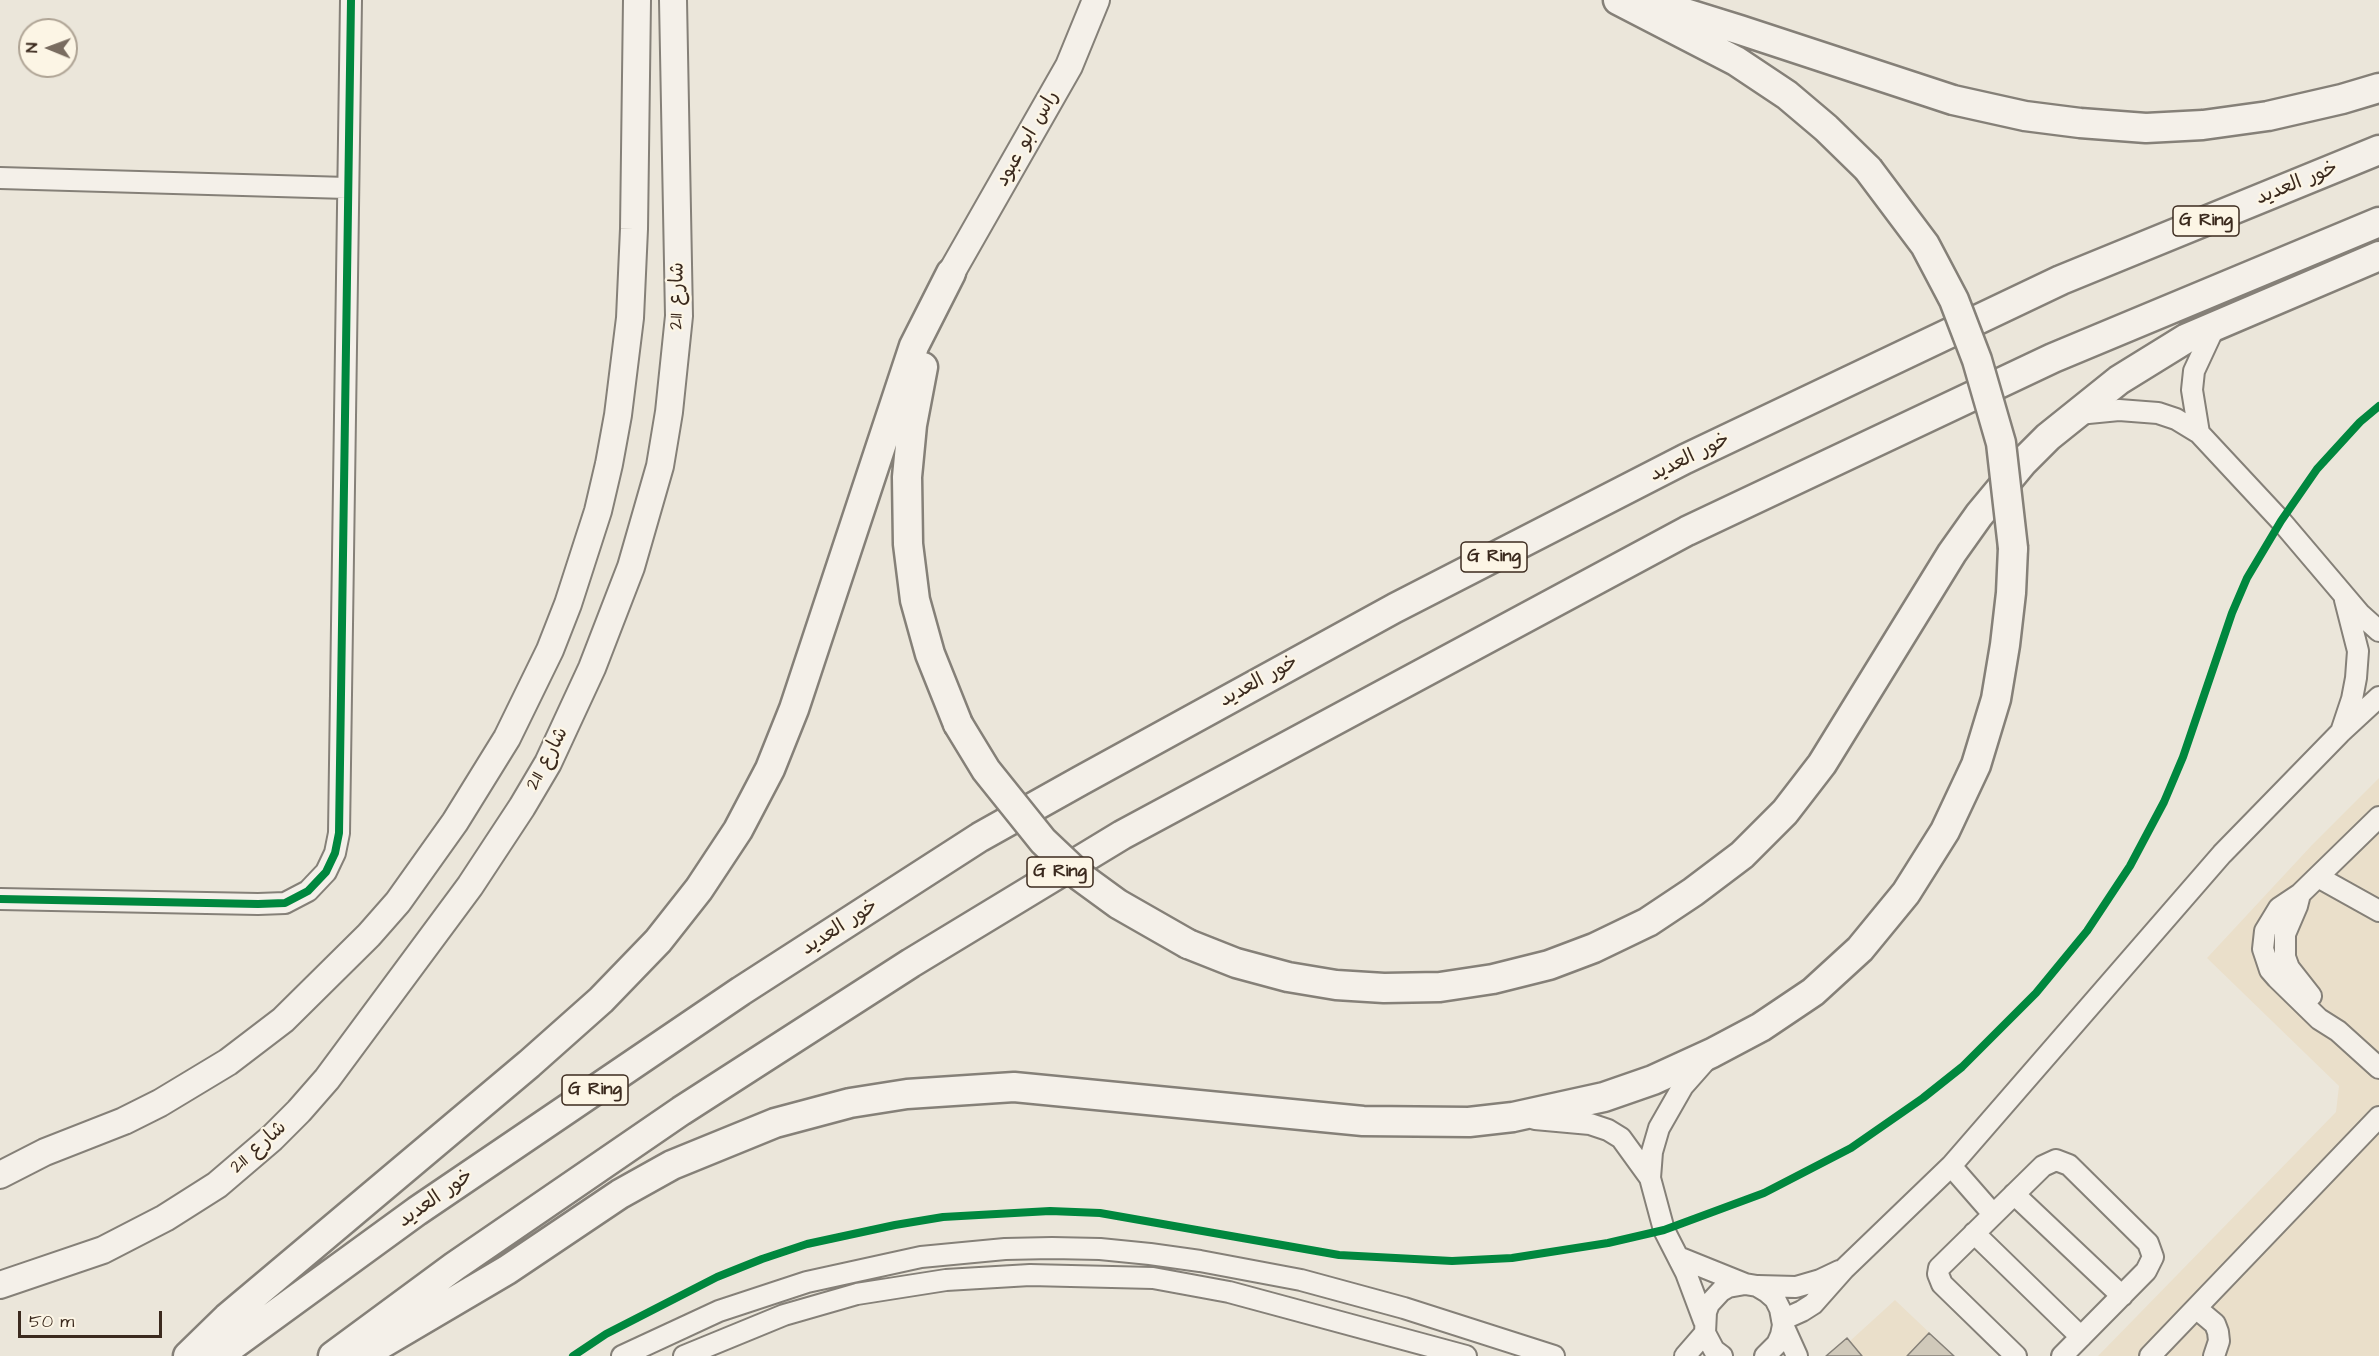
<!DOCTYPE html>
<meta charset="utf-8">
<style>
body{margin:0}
#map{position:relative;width:2379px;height:1356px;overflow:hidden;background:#ebe6da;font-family:"Architects Daughter",sans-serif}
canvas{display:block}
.north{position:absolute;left:18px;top:18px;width:60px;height:60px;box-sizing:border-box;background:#fcf5e5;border:2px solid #afa495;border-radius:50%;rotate:271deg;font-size:16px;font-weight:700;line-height:24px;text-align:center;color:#3b2a1e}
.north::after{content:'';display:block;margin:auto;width:21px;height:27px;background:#796c60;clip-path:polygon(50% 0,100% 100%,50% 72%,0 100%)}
.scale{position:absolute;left:18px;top:1311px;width:144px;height:27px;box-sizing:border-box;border:3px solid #3b2a1e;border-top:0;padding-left:8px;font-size:18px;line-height:21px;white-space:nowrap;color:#3b2a1e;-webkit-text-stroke:4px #fcf5e5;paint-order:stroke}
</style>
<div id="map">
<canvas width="2379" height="1356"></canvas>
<div class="north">N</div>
<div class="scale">50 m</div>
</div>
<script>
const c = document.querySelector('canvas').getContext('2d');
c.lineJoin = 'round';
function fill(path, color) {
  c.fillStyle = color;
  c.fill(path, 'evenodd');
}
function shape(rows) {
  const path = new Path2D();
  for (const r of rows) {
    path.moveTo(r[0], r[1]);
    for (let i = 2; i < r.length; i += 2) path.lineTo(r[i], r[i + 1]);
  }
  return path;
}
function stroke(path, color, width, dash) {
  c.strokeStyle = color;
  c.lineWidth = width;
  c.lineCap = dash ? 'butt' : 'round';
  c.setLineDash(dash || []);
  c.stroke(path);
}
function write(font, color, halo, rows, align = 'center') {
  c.font = font + ' "Architects Daughter","Playpen Sans Arabic",sans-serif';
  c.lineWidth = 4.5;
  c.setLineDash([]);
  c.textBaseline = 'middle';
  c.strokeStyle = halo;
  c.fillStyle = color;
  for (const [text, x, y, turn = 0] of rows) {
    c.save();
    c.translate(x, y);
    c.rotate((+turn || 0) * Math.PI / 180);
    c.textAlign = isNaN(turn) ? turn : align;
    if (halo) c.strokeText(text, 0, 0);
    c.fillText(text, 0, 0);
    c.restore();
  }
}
const built = shape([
 [2379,778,2379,1356,2098,1356,2336,1112,2339,1086,2207,958,2312,845],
 [1895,1300,1954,1356,1826,1356,1846,1338,1850,1341]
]);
const building = shape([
 [1929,1333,1954,1356,1907,1356,1929,1333],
 [1847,1338,1862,1356,1826,1356,1847,1338]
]);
const minor = shape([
 [0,178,347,188],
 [2078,414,2119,410,2158,413,2176,419,2199,433,2281,521,2360,614,2379,631],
 [2199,433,2192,390,2194,371,2214,328],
 [2341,732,2352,699,2356,678,2358,651,2345,600],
 [2379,817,2300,894,2279,908,2265,931,2263,949,2270,970,2277,978,2319,1019,2338,1031,2379,1068],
 [2318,877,2379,911],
 [2300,894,2297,906,2285,934,2285,957,2289,968,2311,996],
 [0,899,258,904,285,903,308,891,326,872,335,853,339,833,351,0],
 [1535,1119,1590,1124,1608,1130,1621,1138,1650,1178],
 [1951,1166,1993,1214],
 [2014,1194,2122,1296],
 [1974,1233,2081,1337],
 [1678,1257,1745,1284],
 [1758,1286,1796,1287,1820,1280,1839,1271],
 [2196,1308,2215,1324,2218,1332,2219,1341,2214,1356],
 [1782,1320,1802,1311,1813,1304,1844,1269,1951,1166,2222,854,2340,733,2379,697],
 [1704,1321,1686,1273,1664,1230,1650,1178,1652,1152,1659,1128,1683,1086,1706,1060],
 [1783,1325,1797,1356],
 [622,1356,719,1311,807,1282,921,1257,1005,1249,1052,1248,1100,1249,1150,1254,1200,1261,1301,1280,1404,1308,1554,1356],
 [684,1356,784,1315,857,1294,946,1280,1030,1275,1153,1278,1229,1292,1466,1356],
 [1685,1356,1705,1333],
 [1722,1356,1714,1350,1705,1333,1706,1312,1709,1304,1721,1291,1728,1287,1745,1284,1757,1286,1767,1292,1775,1299,1780,1309,1783,1325,1781,1335,1777,1344,1765,1356],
 [2016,1356,1942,1284,1938,1274,1939,1268,2043,1166,2056,1160,2069,1165,2148,1243,2153,1257,2146,1271,2062,1356],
 [2150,1356,2379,1117]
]);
const major = shape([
 [951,273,1069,66,1096,0],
 [0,1175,45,1152,124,1121,160,1103,228,1062,283,1020,369,935,398,902,455,822,507,738,550,650,568,604,598,511,609,464,618,415,630,318,634,229,637,0],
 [0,1285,103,1250,165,1218,217,1185,272,1138,299,1111,327,1079,470,886,522,807,548,763,592,668,631,567,660,466,669,412,679,316,673,0]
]);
const highway = shape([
 [1618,0,1736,61,1787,95,1826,128,1868,169],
 [1643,0,1740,30,1953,100,2025,116,2080,123,2146,128,2203,125,2268,116,2342,99,2379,88],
 [923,367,912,425,907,477,908,544,915,600,930,654,958,724],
 [1188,944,1236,963,1288,977,1336,985,1384,988,1440,987,1493,979,1549,965,1594,948,1648,922,1693,892,1742,855,1785,812,1822,764,1952,553,1979,515,2023,462,2048,437,2119,380,2187,338,2379,256],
 [188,1356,227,1318,529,1064,601,1000,658,941,699,889,738,830,770,769,794,709,914,346,951,273],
 [218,1356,417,1211,741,991,980,837,1080,781,1395,608,1685,459,2061,280,2379,150],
 [333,1356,455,1266,681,1111,911,963,1122,835,1687,531,2053,358,2379,222],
 [361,1356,507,1270,620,1194,672,1165,775,1123,850,1103,907,1094,1014,1087,1363,1121,1469,1122,1513,1117,1604,1097,1653,1080,1712,1053,1761,1027,1813,992,1860,949,1906,893,1945,831,1976,765,1996,699,2005,645,2011,593,2013,548]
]);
const highwayBridge = shape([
 [1868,169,1925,245,1954,300,1977,360,2001,443,2013,548],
 [958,724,986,770,1043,841,1081,877,1118,904,1188,944]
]);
const cycleway = shape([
 [0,899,258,904,285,903,308,891,326,872,335,853,339,833,351,0],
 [573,1356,606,1334,717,1277,762,1259,807,1244,895,1225,943,1217,1050,1211,1100,1213,1339,1255,1452,1261,1512,1258,1608,1243,1664,1230,1764,1193,1851,1148,1923,1098,1962,1067,2036,993,2087,931,2130,866,2164,802,2183,757,2232,613,2247,578,2281,521,2317,469,2360,422,2379,406]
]);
const shields = [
 [2206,221,66],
 [1494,557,66],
 [1060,872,66],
 [595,1090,66]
];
const shieldNames = [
 ["G Ring",2206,221],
 ["G Ring",1494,557],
 ["G Ring",1060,872],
 ["G Ring",595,1090]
];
const streetNames = [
 ["راس ابو عبود",1028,139,-60],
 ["خور العديد",2297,184,-22],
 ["شارع 211",678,296,-89],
 ["خور العديد",1690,458,-26],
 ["خور العديد",1259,682,-29],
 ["شارع 211",548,759,-62],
 ["خور العديد",840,928,-33],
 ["شارع 211",259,1148,-42],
 ["خور العديد",436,1199,-35]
];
fill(built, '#eadfca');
fill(building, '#d0c9ba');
stroke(building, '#858078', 1.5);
stroke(minor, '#858078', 24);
stroke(major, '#858078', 30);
stroke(highway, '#858078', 33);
stroke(minor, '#f4f0e9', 20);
stroke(major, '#f4f0e9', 26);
stroke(highway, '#f4f0e9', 28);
stroke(highwayBridge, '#858078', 33, []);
stroke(highwayBridge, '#f4f0e9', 28);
stroke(cycleway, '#00873e', 8);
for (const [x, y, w] of shields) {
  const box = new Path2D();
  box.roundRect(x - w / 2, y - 15, w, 30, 4.5);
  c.fillStyle = '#fcf5e5';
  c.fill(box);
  stroke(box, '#3b2a1e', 1.5);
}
write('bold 18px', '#3b2a1e', null, shieldNames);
write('20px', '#3b2a1e', '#fcf5e5', streetNames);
</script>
